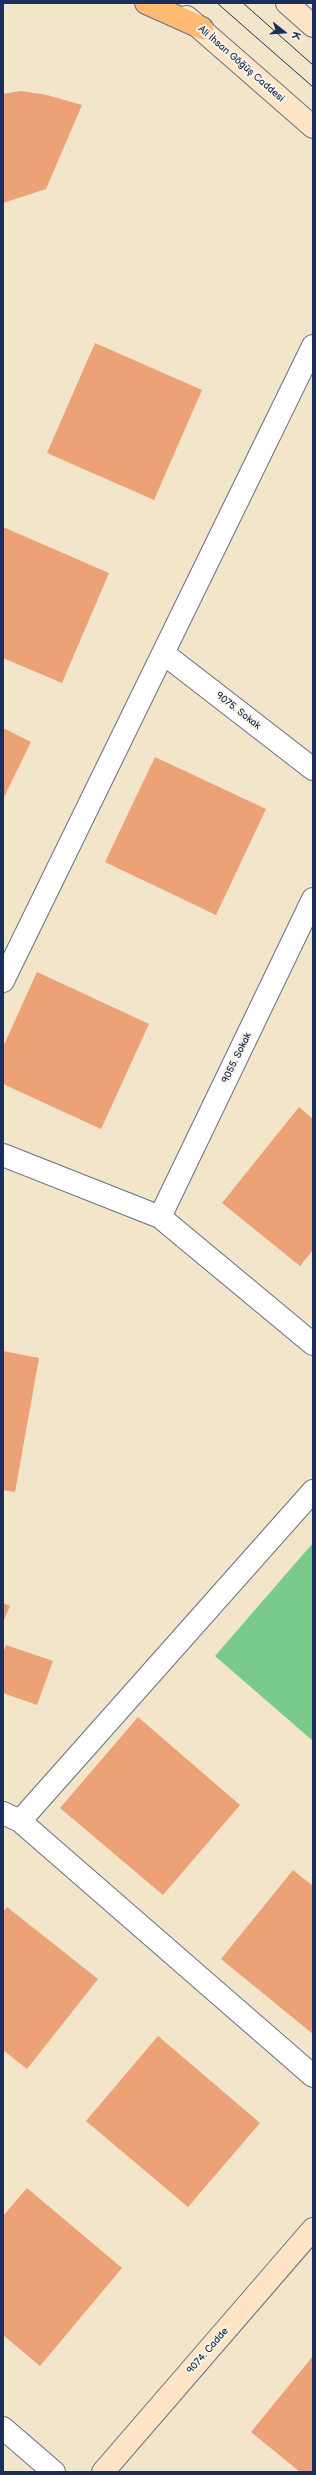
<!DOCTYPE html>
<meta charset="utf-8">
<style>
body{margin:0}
#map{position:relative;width:316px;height:2475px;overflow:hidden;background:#f2e5c9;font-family:"Balsamiq Sans",sans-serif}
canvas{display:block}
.frame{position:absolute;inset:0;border:4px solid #1b2f5e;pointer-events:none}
.north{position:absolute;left:264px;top:12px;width:40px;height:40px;-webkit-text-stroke:3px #fcf5e5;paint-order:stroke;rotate:107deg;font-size:11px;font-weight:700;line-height:16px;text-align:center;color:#1b2f5e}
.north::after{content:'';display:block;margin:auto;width:14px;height:18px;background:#1b2f5e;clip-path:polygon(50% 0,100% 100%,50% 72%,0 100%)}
</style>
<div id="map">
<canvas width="316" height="2475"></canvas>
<div class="frame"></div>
<div class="north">K</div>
</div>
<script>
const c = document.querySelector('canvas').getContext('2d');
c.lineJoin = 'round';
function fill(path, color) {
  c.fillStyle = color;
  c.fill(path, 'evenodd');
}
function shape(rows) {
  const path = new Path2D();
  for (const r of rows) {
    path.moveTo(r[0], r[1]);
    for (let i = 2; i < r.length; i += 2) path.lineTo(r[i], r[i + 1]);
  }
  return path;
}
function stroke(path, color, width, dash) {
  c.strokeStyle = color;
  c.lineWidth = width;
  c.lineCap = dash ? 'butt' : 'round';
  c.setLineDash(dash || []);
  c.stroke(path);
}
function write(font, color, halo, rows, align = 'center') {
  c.font = font + ' "Balsamiq Sans",sans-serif';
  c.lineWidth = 4;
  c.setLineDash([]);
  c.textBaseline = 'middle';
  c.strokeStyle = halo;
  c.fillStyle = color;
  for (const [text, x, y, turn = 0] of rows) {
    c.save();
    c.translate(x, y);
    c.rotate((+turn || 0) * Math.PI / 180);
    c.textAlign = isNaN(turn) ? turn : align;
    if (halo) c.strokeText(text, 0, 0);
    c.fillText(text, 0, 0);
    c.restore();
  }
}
const green = shape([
 [313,1543,313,1741,215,1656]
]);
const building = shape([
 [21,91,47,95,82,105,46,189,3,203,3,94],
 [95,343,202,390,154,500,47,453],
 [3,527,109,573,62,683,3,658],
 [3,728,31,742,3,799],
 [155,757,266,809,216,915,105,862],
 [37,972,149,1024,101,1129,3,1084,3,1047],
 [299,1107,313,1119,313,1250,300,1266,222,1203],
 [3,1351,39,1358,15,1492,3,1490],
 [3,1603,10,1606,3,1622],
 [6,1645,53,1661,37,1705,3,1693,3,1654],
 [138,1717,240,1805,163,1895,60,1808],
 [293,1870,313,1886,313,2034,221,1959],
 [7,1907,98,1979,27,2069,3,2050,3,1912],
 [158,2036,260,2123,188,2207,86,2121],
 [27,2188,122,2268,40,2366,3,2335,3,2216],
 [313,2356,313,2472,300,2472,251,2432]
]);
const street = shape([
 [163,653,313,769],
 [3,981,313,346],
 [3,1155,160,1217,313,1344],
 [160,1217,313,899],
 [3,1813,20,1821,313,2076],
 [20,1821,313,1491],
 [3,2428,54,2472]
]);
const secondary = shape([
 [287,3,313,26],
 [187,17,313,127],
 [103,2472,313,2229]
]);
const primary = shape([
 [146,3,202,28]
]);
const tram = shape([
 [217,3,313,87],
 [243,3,313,65]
]);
const streetNames = [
 ["Ali İhsan Göğüş Caddesi",241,64,41],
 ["9075. Sokak",238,711,38],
 ["9055. Sokak",237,1058,-64],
 ["9074. Cadde",208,2351,-49]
];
fill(green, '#7aca8a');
fill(building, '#eca176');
stroke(street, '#666f83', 24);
stroke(secondary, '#666f83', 24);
stroke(primary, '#666f83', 24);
stroke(street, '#fff', 22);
stroke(secondary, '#ffe4c6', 22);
stroke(primary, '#febb71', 22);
stroke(tram, '#1b2f5e', 1);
write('10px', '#1b2f5e', '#fcf5e5', streetNames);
</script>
